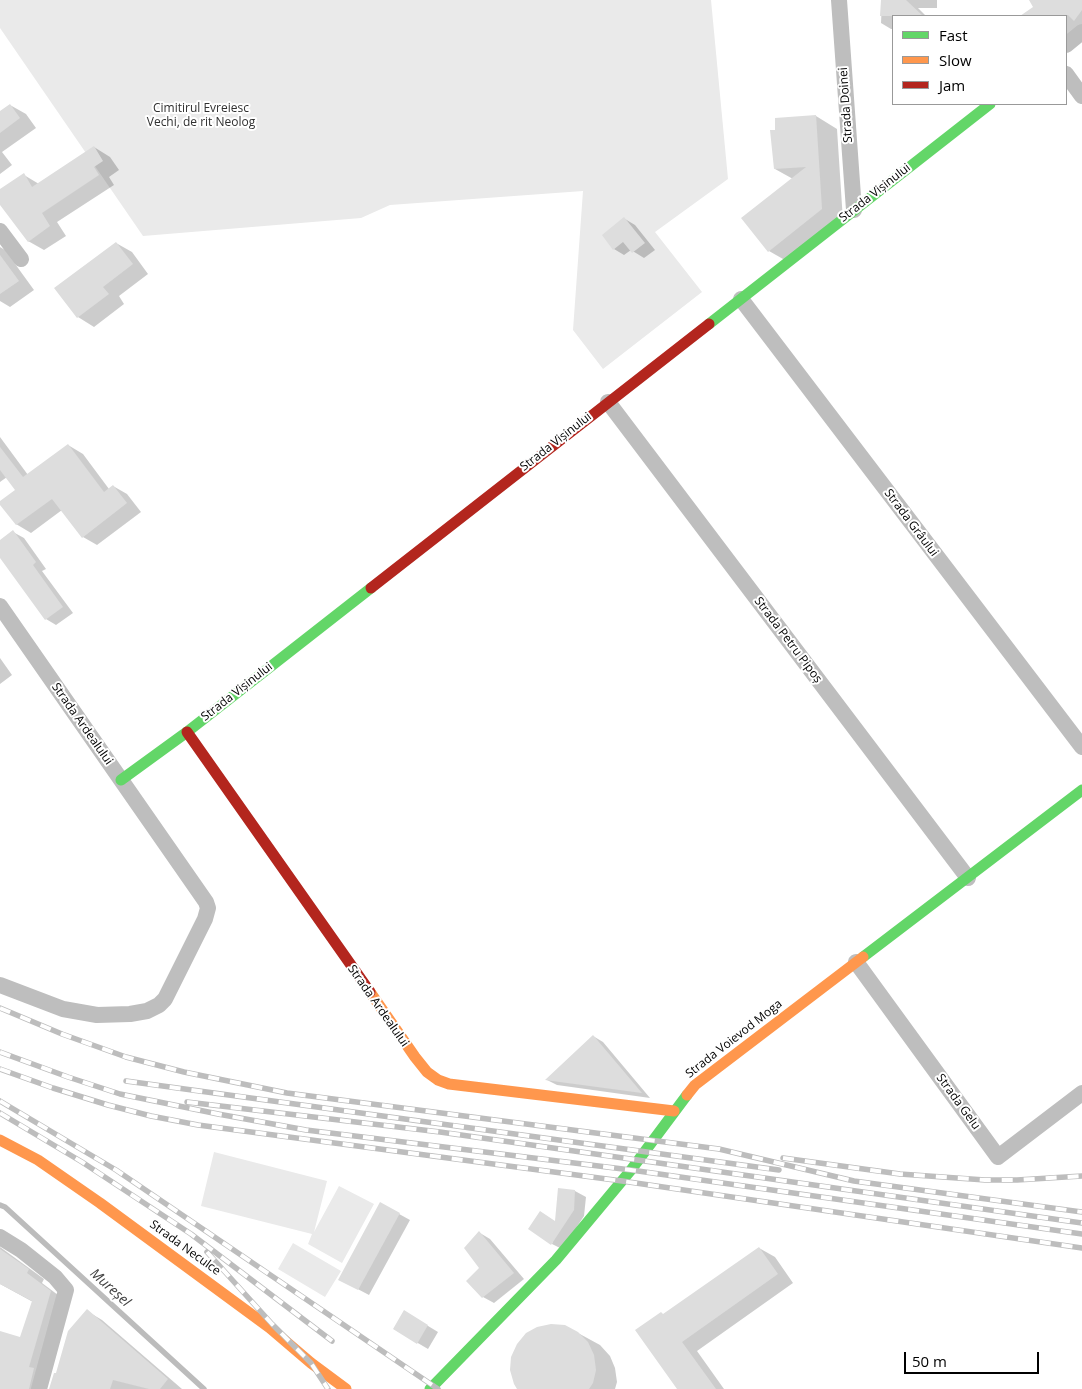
<!DOCTYPE html>
<meta charset="utf-8">
<style>
body{margin:0}
#map{position:relative;width:1082px;height:1389px;overflow:hidden;background:#fff;font-family:"Open Sans",sans-serif}
canvas{display:block}
.legend{position:absolute;left:892px;top:15px;width:175px;height:90px;box-sizing:border-box;background:#fff;border:1px solid #999;margin:0;padding:6px 9px;list-style:none;font-size:15px;color:#000}
.legend li{display:flex;align-items:center;gap:10px;height:25px}
.legend b{width:25px;border:1px solid #999}
.scale{position:absolute;left:904px;top:1352px;width:135px;height:22px;box-sizing:border-box;border:2px solid #000;border-top:0;padding-left:6px;font-size:15px;line-height:18px;white-space:nowrap;color:#000;-webkit-text-stroke:4px #fff;paint-order:stroke}
</style>
<div id="map">
<canvas width="1082" height="1389"></canvas>
<ul class="legend">
<li><b style="height:6px;background:#63d668"></b>Fast</li>
<li><b style="height:6px;background:#ff974d"></b>Slow</li>
<li><b style="height:6px;background:#b3261e"></b>Jam</li>
</ul>
<div class="scale">50 m</div>
</div>
<script>
const c = document.querySelector('canvas').getContext('2d');
c.lineJoin = 'round';
function fill(path, color) {
  c.fillStyle = color;
  c.fill(path, 'evenodd');
}
function shape(rows) {
  const path = new Path2D();
  for (const r of rows) {
    path.moveTo(r[0], r[1]);
    for (let i = 2; i < r.length; i += 2) path.lineTo(r[i], r[i + 1]);
  }
  return path;
}
function stroke(path, color, width, dash) {
  c.strokeStyle = color;
  c.lineWidth = width;
  c.lineCap = dash ? 'butt' : 'round';
  c.setLineDash(dash || []);
  c.stroke(path);
}
function write(font, color, halo, rows, align = 'center') {
  c.font = font + ' "Open Sans",sans-serif';
  c.lineWidth = 4;
  c.setLineDash([]);
  c.textBaseline = 'middle';
  c.strokeStyle = halo;
  c.fillStyle = color;
  for (const [text, x, y, turn = 0] of rows) {
    c.save();
    c.translate(x, y);
    c.rotate((+turn || 0) * Math.PI / 180);
    c.textAlign = isNaN(turn) ? turn : align;
    if (halo) c.strokeText(text, 0, 0);
    c.fillText(text, 0, 0);
    c.restore();
  }
}
const green = shape([
 [0,0,711,0,728,179,655,232,702,292,603,369,573,330,583,191,390,205,361,218,143,236,0,28],
 [214,1152,327,1181,314,1232,339,1186,374,1204,342,1263,308,1244,312,1234,201,1206],
 [293,1243,341,1271,325,1297,278,1269]
]);
const shadow = shape([
 [882,0,937,0,937,8,918,8,926,16,893,16,893,29,891,29,881,23],
 [1030,0,1082,0,1082,26,1066,39,1066,16,1022,16,1035,7],
 [10,105,26,114,36,128,2,152,12,165,0,174,0,112],
 [816,116,837,129,843,221,790,263,769,251,793,179,775,169,777,131],
 [94,147,110,157,119,170,109,177,114,185,57,222,66,236,44,250,28,241,0,203,0,191,24,175,39,184],
 [625,219,635,225,655,250,644,258,631,250,624,255,614,249],
 [116,243,132,252,148,274,119,296,124,304,94,327,78,317,56,288],
 [0,247,5,250,34,290,10,307,0,301],
 [0,437,28,475,68,445,83,454,109,489,113,486,127,494,141,512,97,545,83,537,62,510,31,533,16,524,17,490,7,477,0,482],
 [13,532,24,538,46,569,42,571,73,613,56,625,46,619,0,556,0,541],
 [0,658,12,675,0,684],
 [593,1036,603,1042,650,1098,557,1085,547,1080],
 [560,1190,575,1191,586,1197,584,1216,562,1249,552,1244,557,1223],
 [381,1204,410,1220,369,1295,350,1285],
 [480,1233,490,1239,524,1279,494,1303,483,1297],
 [0,1247,44,1279,42,1283,66,1301,46,1389,0,1389,0,1336,21,1339,33,1302,0,1284],
 [759,1248,775,1257,793,1283,697,1351,724,1389,679,1389,665,1315],
 [87,1311,102,1320,182,1389,50,1389],
 [405,1312,438,1332,428,1349,394,1329],
 [578,1333,600,1345,610,1356,615,1368,617,1382,615,1389,519,1389]
]);
const stream = shape([
 [0,1205,5,1207,204,1389]
]);
const building = shape([
 [881,0,906,0,923,16,880,16],
 [1029,0,1082,0,1082,10,1074,21,1068,15,1020,16,1033,7],
 [10,104,20,118,0,133,0,111],
 [816,115,822,209,768,252,741,218,806,167,774,169,770,130,775,130,775,118],
 [94,146,103,161,94,167,99,175,42,213,50,226,28,242,0,205,0,189,24,173,32,187],
 [624,217,645,243,632,253,623,242,613,250,602,235],
 [116,242,133,264,103,287,109,294,77,318,54,288],
 [0,255,19,281,0,294],
 [68,444,104,492,113,485,127,503,82,538,52,499,16,525,0,505,0,501,15,490,0,470,0,447,23,477],
 [13,530,36,562,33,565,63,607,45,620,0,558,0,540],
 [593,1035,642,1093,545,1080],
 [558,1188,575,1190,574,1210,551,1245,528,1229,540,1211,555,1221],
 [380,1202,400,1213,358,1290,338,1280],
 [479,1231,514,1273,482,1298,466,1281,479,1268,464,1248],
 [759,1247,778,1274,682,1342,716,1389,677,1389,635,1330,661,1312,663,1314],
 [0,1249,29,1269,27,1273,51,1291,29,1367,34,1368,29,1389,0,1389,0,1331,20,1337,32,1301,0,1284],
 [87,1309,168,1379,160,1389,149,1389,113,1380,110,1389,49,1389,54,1373,56,1373,68,1331],
 [404,1310,428,1325,417,1344,393,1329],
 [551,1324,565,1325,578,1332,588,1342,594,1355,596,1370,593,1383,589,1389,517,1389,514,1384,510,1370,511,1357,517,1344,526,1333,537,1327]
]);
const street = shape([
 [839,0,854,210],
 [1066,45,1082,32],
 [1066,74,1082,96],
 [0,231,21,259],
 [741,299,1082,747],
 [608,402,968,878],
 [0,606,206,902,208,908,205,919,165,999,159,1005,147,1011,130,1014,97,1015,63,1009,0,985],
 [856,962,998,1157,1082,1093],
 [0,1237,21,1250,55,1277,66,1290,39,1389]
]);
const fast = shape([
 [709,324,990,104],
 [121,780,187,732,371,588],
 [863,957,1082,790],
 [430,1389,556,1260,631,1170,687,1095]
]);
const slow = shape([
 [370,992,415,1057,427,1072,438,1080,449,1084,674,1111],
 [687,1095,695,1085,863,957],
 [0,1140,38,1160,100,1203,270,1328,311,1363,346,1389]
]);
const jam = shape([
 [371,588,709,324],
 [187,732,370,992]
]);
const rail = shape([
 [0,1008,62,1034,126,1057,184,1072,287,1093,719,1149,854,1181,1082,1212],
 [0,1052,68,1077,120,1094,218,1114,306,1130,631,1170,1082,1234],
 [0,1069,53,1088,108,1105,151,1116,198,1125,622,1181,1082,1248],
 [126,1081,779,1170],
 [0,1101,116,1170,438,1389],
 [187,1102,440,1132,1082,1223],
 [0,1113,82,1162,191,1234,332,1341],
 [783,1158,900,1174,985,1180,1017,1180,1082,1176],
 [207,1252,272,1324,311,1363,328,1389]
]);
const streetNames = [
 ["Strada Doinei",846,105,-94],
 ["Strada Vișinului",875,193,-38],
 ["Strada Vișinului",556,442,-38],
 ["Strada Grâului",911,523,53],
 ["Strada Petru Pipoș",788,640,53],
 ["Strada Vișinului",237,692,-38],
 ["Strada Ardealului",82,724,55],
 ["Strada Ardealului",378,1006,55],
 ["Strada Voievod Moga",734,1039,-38],
 ["Strada Gelu",958,1102,54],
 ["Strada Neculce",185,1248,36]
];
const parkNames = [
 ["Cimitirul Evreiesc",201,109],
 ["Vechi, de rit Neolog",201,123]
];
const waterNames = [
 ["Mureșel",110,1288,42]
];
fill(green, '#eaeaea');
fill(shadow, '#0003');
stroke(stream, '#bcbcbc', 5.5);
fill(building, '#ddd');
stroke(street, '#bebebe', 16);
stroke(fast, '#63d668', 11);
stroke(slow, '#ff974d', 11);
stroke(jam, '#b3261e', 11);
stroke(rail, '#bdbdbd', 5.5);
stroke(rail, '#fff', 4, [11]);
write('12px', '#000', '#fff', streetNames);
write('12px', '#303030', '#fff', parkNames);
write('italic 14px', '#414141', '#fff', waterNames);
</script>
